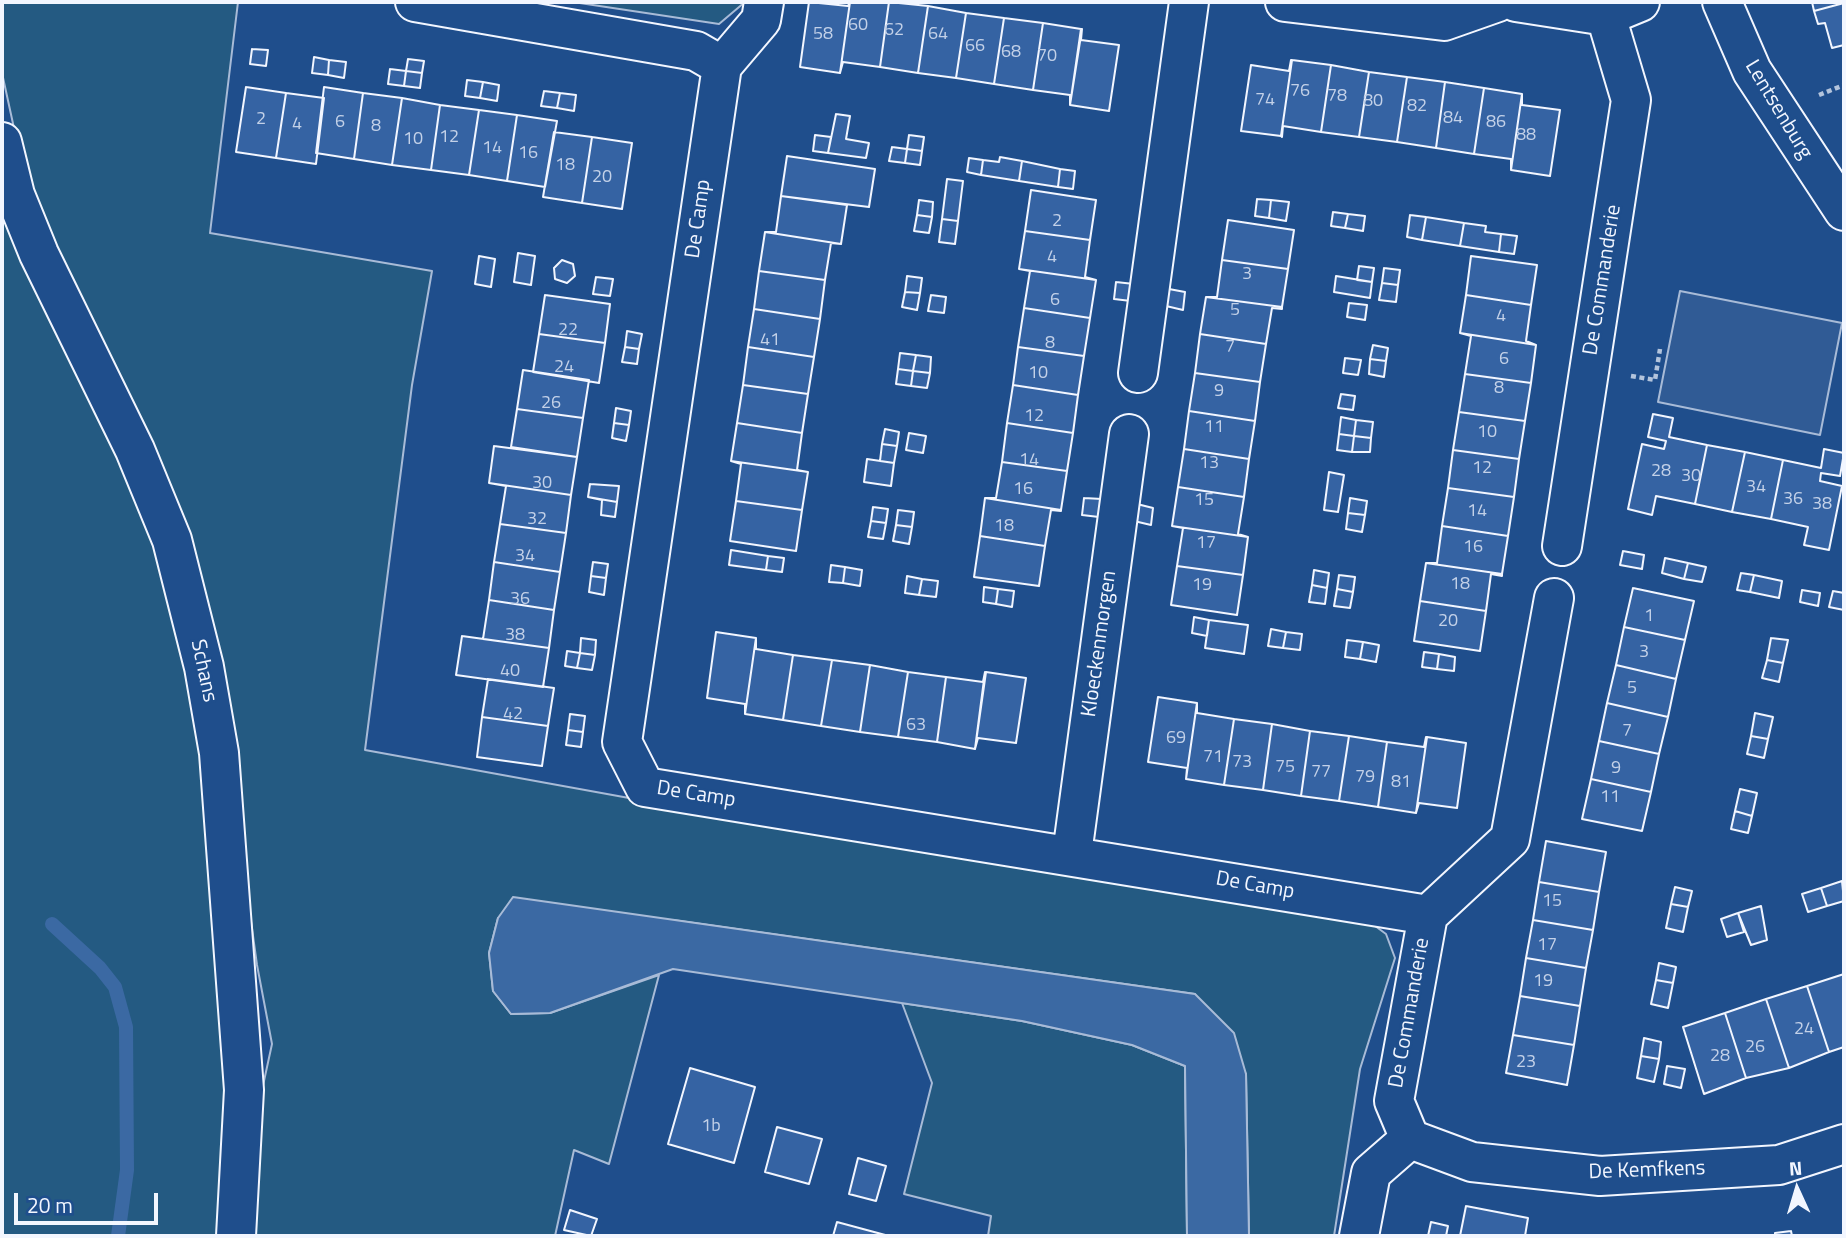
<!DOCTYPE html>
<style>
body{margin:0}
#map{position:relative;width:1846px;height:1238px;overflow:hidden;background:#1f4e8c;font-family:"Titillium Web",sans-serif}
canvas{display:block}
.frame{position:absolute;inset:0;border:4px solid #f2f6ff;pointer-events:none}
.north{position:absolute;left:1762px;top:1154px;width:70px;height:70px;-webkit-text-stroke:5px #1f4e8c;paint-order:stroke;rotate:356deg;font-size:19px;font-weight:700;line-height:28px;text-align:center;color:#f2f6ff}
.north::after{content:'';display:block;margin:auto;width:24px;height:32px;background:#f2f6ff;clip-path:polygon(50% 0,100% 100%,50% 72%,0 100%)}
.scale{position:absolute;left:14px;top:1193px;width:144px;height:32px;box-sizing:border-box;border:4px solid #f2f6ff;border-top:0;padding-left:9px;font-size:21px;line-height:24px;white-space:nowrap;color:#f2f6ff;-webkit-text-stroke:5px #1f4e8c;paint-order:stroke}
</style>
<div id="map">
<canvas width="1846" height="1238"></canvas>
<div class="frame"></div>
<div class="north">N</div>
<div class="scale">20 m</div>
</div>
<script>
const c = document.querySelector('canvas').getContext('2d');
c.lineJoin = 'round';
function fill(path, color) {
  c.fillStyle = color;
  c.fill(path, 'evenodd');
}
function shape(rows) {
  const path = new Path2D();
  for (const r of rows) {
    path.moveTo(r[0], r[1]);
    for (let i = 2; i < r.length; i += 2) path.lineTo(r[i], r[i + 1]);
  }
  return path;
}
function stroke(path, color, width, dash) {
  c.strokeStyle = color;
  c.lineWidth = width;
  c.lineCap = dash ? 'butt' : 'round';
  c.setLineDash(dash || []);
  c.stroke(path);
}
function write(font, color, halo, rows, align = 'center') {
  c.font = font + ' "Titillium Web",sans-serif';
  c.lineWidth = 5;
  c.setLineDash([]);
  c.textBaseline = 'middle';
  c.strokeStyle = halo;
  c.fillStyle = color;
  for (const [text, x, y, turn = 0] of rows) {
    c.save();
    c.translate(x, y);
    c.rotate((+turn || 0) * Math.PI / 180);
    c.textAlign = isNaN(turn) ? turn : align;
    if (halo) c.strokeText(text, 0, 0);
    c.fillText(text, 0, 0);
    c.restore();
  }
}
const green = shape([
 [2,2,238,2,210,233,432,271,412,385,365,750,805,830,1367,920,1386,934,1395,958,1360,1069,1334,1236,1249,1236,1246,1074,1195,994,673,920,498,918,489,953,493,991,511,1014,550,1013,659,975,609,1164,574,1150,555,1236,239,1236,254,1127,272,1044,257,965,216,667,32,211,2,73,2,2],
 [573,2,745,2,719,24,573,2],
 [2,194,136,483,181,628,203,774,229,1114,220,1236,2,1236,2,194],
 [902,1003,1022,1021,1132,1045,1185,1066,1187,1236,988,1236,991,1216,904,1194,932,1083,902,1003]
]);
const parking = shape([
 [1680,291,1842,323,1820,435,1658,402,1680,291]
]);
const water = shape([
 [513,897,1195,994,1234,1033,1246,1074,1249,1236,1187,1236,1185,1066,1132,1045,1022,1021,673,969,550,1013,511,1014,493,991,489,953,498,918,513,897]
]);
const stream = shape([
 [52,924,100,968,115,987,126,1027,127,1170,118,1236]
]);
const building = shape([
 [809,2,848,6,850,2,840,73,800,67,809,2],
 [850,2,889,2,880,67,843,62,840,73,850,2],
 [889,2,928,6,918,73,880,67,889,2],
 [1812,2,1844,2,1844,3,1814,11,1812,2],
 [1844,3,1844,45,1832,48,1825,23,1818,24,1814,11,1844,3],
 [928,6,966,13,956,78,918,73,928,6],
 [966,13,1004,18,994,84,956,78,966,13],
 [1004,18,1043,23,1033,90,994,84,1004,18],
 [1043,23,1081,29,1070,105,1070,95,1033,90,1043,23],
 [1082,29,1081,40,1119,45,1109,111,1070,105,1082,29],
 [252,49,268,50,266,66,250,64,252,49],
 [314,57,329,60,328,75,312,73,314,57],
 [408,59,424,61,422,73,406,71,408,59],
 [329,60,346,62,344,78,328,75,329,60],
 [1291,60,1292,60,1281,136,1241,131,1251,65,1289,71,1291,60],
 [1292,60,1331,65,1321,132,1283,126,1282,137,1281,136,1292,60],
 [1331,65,1369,72,1359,137,1321,132,1331,65],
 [390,69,406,71,404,86,388,84,390,69],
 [406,71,422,73,420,88,404,86,406,71],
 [1369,72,1407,77,1397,142,1359,137,1369,72],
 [1407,77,1445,82,1436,148,1397,142,1407,77],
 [467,80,483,82,480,98,465,96,467,80],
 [483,82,499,85,497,101,480,98,483,82],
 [1445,82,1484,88,1474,154,1436,148,1445,82],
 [246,87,286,93,276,158,236,152,246,87],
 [324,87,363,93,354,159,316,153,324,87],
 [1484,88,1522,94,1511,170,1511,159,1474,154,1484,88],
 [544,91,560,93,557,108,541,106,544,91],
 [286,93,324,98,316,164,276,158,286,93],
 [363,93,402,98,392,165,354,159,363,93],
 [560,93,576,95,574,111,557,108,560,93],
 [1522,94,1522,105,1560,110,1550,176,1511,170,1522,94],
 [402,98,440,105,431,170,392,165,402,98],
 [440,105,479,110,469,175,431,170,440,105],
 [479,110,517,115,507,181,469,175,479,110],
 [836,114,850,116,846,139,869,143,866,158,828,153,836,114],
 [517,115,557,121,545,187,507,181,517,115],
 [554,132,592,137,582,203,543,197,554,132],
 [815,135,831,137,828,153,813,151,815,135],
 [909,135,924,137,922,151,907,149,909,135],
 [592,137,632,143,622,209,582,203,592,137],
 [892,147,907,149,905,163,889,161,892,147],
 [907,149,922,151,920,165,905,163,907,149],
 [787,156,875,169,869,207,781,196,787,156],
 [1000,157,1022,161,1019,181,981,175,983,160,999,162,1000,157],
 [969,158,983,160,981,175,967,172,969,158],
 [1022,161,1060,169,1058,187,1019,181,1022,161],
 [1060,169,1075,171,1073,189,1058,187,1060,169],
 [947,179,963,181,958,221,942,219,947,179],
 [1031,190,1096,200,1090,240,1025,231,1031,190],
 [781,196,847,205,841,244,765,232,776,232,781,196],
 [1257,199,1271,200,1269,218,1255,216,1257,199],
 [919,200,933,202,932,217,917,215,919,200],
 [1271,200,1289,202,1286,221,1269,218,1271,200],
 [1333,212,1348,214,1345,228,1331,226,1333,212],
 [1348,214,1365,216,1363,231,1345,228,1348,214],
 [917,215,932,217,929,233,914,231,917,215],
 [1410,215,1426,217,1422,240,1407,237,1410,215],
 [1426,217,1464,223,1460,246,1422,240,1426,217],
 [942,219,958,221,955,244,939,242,942,219],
 [1228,220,1294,230,1288,269,1222,260,1228,220],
 [1464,223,1486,226,1485,232,1501,234,1499,252,1460,246,1464,223],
 [1025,231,1090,240,1085,277,1096,280,1019,269,1025,231],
 [765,232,841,244,831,243,825,280,759,271,765,232],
 [1501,234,1517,236,1514,254,1499,252,1501,234],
 [518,253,535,256,531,285,514,282,518,253],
 [479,256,495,259,491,287,475,284,479,256],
 [1471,256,1537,265,1531,305,1466,295,1471,256],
 [562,260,573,264,575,276,567,283,555,279,554,268,562,260],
 [1222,260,1288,269,1282,307,1206,297,1217,297,1222,260],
 [1359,266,1374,268,1372,282,1357,280,1359,266],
 [1384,268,1400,270,1398,285,1382,283,1384,268],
 [1019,269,1096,280,1090,318,1024,308,1030,271,1019,269],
 [759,271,825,280,820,319,754,309,759,271],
 [907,276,922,278,920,293,905,292,907,276],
 [1336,276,1372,282,1370,298,1334,292,1336,276],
 [596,277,613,279,610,296,593,294,596,277],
 [1116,282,1134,284,1131,301,1114,299,1116,282],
 [1382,283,1398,285,1396,302,1379,300,1382,283],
 [1169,289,1185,292,1183,310,1166,306,1169,289],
 [905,292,920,293,917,310,902,307,905,292],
 [545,295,610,304,605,343,539,334,545,295],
 [931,295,946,297,944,313,928,311,931,295],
 [1466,295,1531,305,1526,341,1536,345,1460,333,1466,295],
 [1206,297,1282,307,1282,309,1272,308,1266,344,1200,334,1206,297],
 [1349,303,1367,305,1365,320,1347,317,1349,303],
 [1024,308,1090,318,1084,356,1018,347,1024,308],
 [754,309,820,319,814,357,748,347,754,309],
 [627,331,642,334,639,349,625,347,627,331],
 [1460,333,1536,345,1531,383,1465,374,1471,336,1460,333],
 [539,334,605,343,599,383,533,372,539,334],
 [1200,334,1266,344,1260,382,1195,373,1200,334],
 [1373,345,1388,348,1386,361,1370,359,1373,345],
 [625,347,639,349,637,364,622,362,625,347],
 [748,347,814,357,808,394,743,385,748,347],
 [1018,347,1084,356,1078,395,1013,385,1018,347],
 [900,353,916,355,913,371,898,369,900,353],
 [916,355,931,357,930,373,913,371,916,355],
 [1345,358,1361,360,1358,375,1343,373,1345,358],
 [1370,359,1386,361,1384,377,1369,374,1370,359],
 [898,369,913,371,911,386,896,384,898,369],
 [523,370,589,380,583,418,517,409,523,370],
 [913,371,930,373,927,388,911,386,913,371],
 [1195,373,1260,382,1255,421,1189,411,1195,373],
 [1465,374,1531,383,1525,421,1459,412,1465,374],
 [743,385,808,394,802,433,737,423,743,385],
 [1013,385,1078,395,1073,433,1007,423,1013,385],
 [1341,394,1355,396,1353,410,1338,408,1341,394],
 [616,408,631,411,629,425,614,423,616,408],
 [517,409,583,418,577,457,511,447,517,409],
 [1189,411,1255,421,1249,459,1184,449,1189,411],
 [1459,412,1525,421,1519,459,1453,450,1459,412],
 [1653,414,1673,418,1669,437,1707,445,1695,504,1656,496,1652,515,1628,509,1642,444,1664,449,1666,441,1648,437,1653,414],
 [1341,417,1356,420,1354,436,1339,434,1341,417],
 [1356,420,1373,422,1371,438,1354,436,1356,420],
 [614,423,629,425,626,441,612,438,614,423],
 [737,423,802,433,797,470,808,472,731,461,737,423],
 [1007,423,1073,433,1067,471,1002,462,1007,423],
 [885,429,899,432,897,446,882,444,885,429],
 [909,433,926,436,923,453,906,450,909,433],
 [1339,434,1354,436,1352,452,1337,450,1339,434],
 [1354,436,1371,438,1370,452,1352,452,1354,436],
 [882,444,897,446,894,463,880,461,882,444],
 [1707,445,1745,452,1732,512,1695,504,1707,445],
 [494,446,577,457,571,495,489,483,494,446],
 [1184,449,1249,459,1244,497,1178,487,1184,449],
 [1824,449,1844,453,1840,476,1821,473,1820,481,1842,486,1829,550,1804,545,1808,527,1771,519,1783,460,1821,468,1824,449],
 [1453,450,1519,459,1514,497,1448,488,1453,450],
 [1745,452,1783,460,1771,519,1732,512,1745,452],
 [867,459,894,463,891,486,864,482,867,459],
 [731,461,808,472,802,510,736,501,741,464,731,461],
 [1002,462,1067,471,1061,510,985,498,996,498,1002,462],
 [1329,472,1344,475,1338,512,1324,510,1329,472],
 [489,483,571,495,566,533,500,524,506,486,489,483],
 [590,484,619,486,617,502,588,497,590,484],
 [1178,487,1244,497,1238,534,1248,537,1172,526,1178,487],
 [1448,488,1514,497,1508,536,1442,526,1448,488],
 [588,497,617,502,615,517,601,515,602,500,588,497],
 [985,498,1061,510,1061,511,1051,510,1045,546,980,536,985,498],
 [1084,498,1102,499,1099,517,1082,515,1084,498],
 [1350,498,1367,501,1365,515,1348,513,1350,498],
 [736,501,802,510,796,551,730,541,736,501],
 [1137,504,1153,508,1151,525,1134,521,1137,504],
 [873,507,888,509,886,523,871,521,873,507],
 [898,510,914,512,912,527,896,525,898,510],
 [1348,513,1365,515,1362,532,1346,529,1348,513],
 [871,521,886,523,883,539,868,537,871,521],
 [500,524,566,533,560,572,494,562,500,524],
 [896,525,912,527,909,544,893,541,896,525],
 [1172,526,1248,537,1243,575,1177,566,1183,528,1172,526],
 [1442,526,1508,536,1502,574,1426,563,1437,563,1442,526],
 [980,536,1045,546,1039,586,974,577,980,536],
 [731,550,768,556,766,570,729,565,731,550],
 [1623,551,1644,555,1642,569,1620,565,1623,551],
 [768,556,784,558,782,572,766,570,768,556],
 [1665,558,1688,563,1684,579,1662,573,1665,558],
 [494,562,560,572,554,610,489,600,494,562],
 [593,562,608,564,606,578,591,576,593,562],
 [1426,563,1502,574,1502,576,1491,574,1486,611,1420,601,1426,563],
 [1688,563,1706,567,1702,582,1684,579,1688,563],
 [831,565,845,567,843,583,829,582,831,565],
 [1177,566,1243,575,1237,615,1171,605,1177,566],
 [845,567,862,570,860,586,843,583,845,567],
 [1314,570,1329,573,1327,588,1312,585,1314,570],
 [1741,573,1754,575,1750,592,1737,590,1741,573],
 [1339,575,1355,577,1353,592,1337,589,1339,575],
 [1754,575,1782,581,1779,598,1750,592,1754,575],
 [591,576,606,578,604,595,589,592,591,576],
 [907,576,922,579,919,595,905,593,907,576],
 [922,579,938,581,936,597,919,595,922,579],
 [1312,585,1327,588,1325,604,1309,602,1312,585],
 [984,587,998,589,996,604,983,602,984,587],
 [1633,588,1694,601,1685,640,1624,627,1633,588],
 [998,589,1014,591,1012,607,996,604,998,589],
 [1337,589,1353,592,1350,608,1334,606,1337,589],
 [1802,590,1820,593,1818,606,1800,602,1802,590],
 [1833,591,1844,593,1844,610,1829,607,1833,591],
 [489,600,554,610,549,648,483,639,489,600],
 [1420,601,1486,611,1480,651,1414,641,1420,601],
 [1194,617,1209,620,1207,636,1192,633,1194,617],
 [1209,620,1248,625,1244,654,1205,648,1209,620],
 [1624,627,1685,640,1676,679,1616,665,1624,627],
 [1271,629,1286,632,1283,648,1268,646,1271,629],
 [716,632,756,638,745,714,745,704,707,698,716,632],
 [1286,632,1302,634,1300,650,1283,648,1286,632],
 [462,636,549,648,543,687,456,675,462,636],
 [581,638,596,640,595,655,580,653,581,638],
 [756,638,756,649,793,655,783,720,745,714,756,638],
 [1771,638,1788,640,1783,663,1767,660,1771,638],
 [1347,640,1363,642,1360,659,1345,657,1347,640],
 [1363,642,1379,645,1376,662,1360,659,1363,642],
 [567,651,580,653,577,668,565,666,567,651],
 [1424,652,1439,654,1437,669,1422,667,1424,652],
 [580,653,595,655,592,670,577,668,580,653],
 [1439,654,1455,657,1454,671,1437,669,1439,654],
 [793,655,832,660,821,726,783,720,793,655],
 [832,660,870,665,860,732,821,726,832,660],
 [1767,660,1783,663,1779,682,1762,678,1767,660],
 [870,665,908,672,898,737,860,732,870,665],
 [1616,665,1676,679,1668,717,1607,703,1616,665],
 [908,672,946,677,937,742,898,737,908,672],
 [985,672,975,749,937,742,946,677,983,682,985,672],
 [986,672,1026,678,1016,743,978,738,975,749,986,672],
 [488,679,554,688,548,726,482,717,488,679],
 [1158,697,1197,703,1186,779,1187,768,1148,762,1158,697],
 [1197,703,1197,713,1234,719,1224,785,1186,779,1197,703],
 [1607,703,1668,717,1659,754,1599,741,1607,703],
 [1755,713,1773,717,1768,739,1751,736,1755,713],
 [570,714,585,716,583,732,568,730,570,714],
 [482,717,548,726,542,766,477,757,482,717],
 [1234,719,1272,724,1263,790,1224,785,1234,719],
 [1272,724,1310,731,1301,796,1263,790,1272,724],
 [568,730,583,732,581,747,566,745,568,730],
 [1310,731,1349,736,1339,801,1301,796,1310,731],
 [1349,736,1387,742,1378,807,1339,801,1349,736],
 [1751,736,1768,739,1764,758,1747,754,1751,736],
 [1426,737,1427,737,1416,813,1378,807,1387,742,1424,747,1426,737],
 [1427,737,1466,743,1457,808,1419,803,1416,813,1427,737],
 [1599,741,1659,754,1651,792,1591,779,1599,741],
 [1591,779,1651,792,1642,831,1582,819,1591,779],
 [1740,789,1757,793,1752,816,1735,811,1740,789],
 [1735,811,1752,816,1748,833,1731,829,1735,811],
 [1546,841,1606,852,1599,892,1539,882,1546,841],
 [1842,881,1844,901,1827,906,1821,888,1842,881],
 [1539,882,1599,892,1593,930,1533,920,1539,882],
 [1675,887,1692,891,1688,907,1671,904,1675,887],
 [1821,888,1827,906,1808,912,1802,894,1821,888],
 [1671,904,1688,907,1683,932,1666,928,1671,904],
 [1761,906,1767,940,1751,945,1738,913,1761,906],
 [1738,913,1744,932,1727,937,1721,919,1738,913],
 [1533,920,1593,930,1586,968,1526,958,1533,920],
 [1526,958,1586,968,1580,1006,1520,996,1526,958],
 [1659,963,1676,967,1673,983,1656,980,1659,963],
 [1844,974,1844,1047,1829,1052,1807,986,1844,974],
 [1656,980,1673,983,1668,1008,1651,1004,1656,980],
 [1807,986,1829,1052,1789,1068,1766,999,1807,986],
 [1520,996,1580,1006,1574,1045,1513,1035,1520,996],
 [1766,999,1789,1068,1746,1078,1725,1013,1766,999],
 [1725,1013,1746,1078,1704,1094,1683,1027,1725,1013],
 [1513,1035,1574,1045,1567,1085,1506,1073,1513,1035],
 [1644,1038,1661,1042,1659,1059,1641,1056,1644,1038],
 [1641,1056,1659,1059,1654,1082,1637,1078,1641,1056],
 [1667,1066,1685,1069,1681,1088,1664,1084,1667,1066],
 [690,1068,755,1087,734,1163,668,1144,690,1068],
 [777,1127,822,1139,809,1184,765,1172,777,1127],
 [858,1158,886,1166,876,1201,849,1194,858,1158],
 [1466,1206,1528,1218,1525,1236,1460,1236,1466,1206],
 [570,1210,597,1219,591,1236,564,1230,570,1210],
 [837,1222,889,1236,833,1236,837,1222],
 [1431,1222,1448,1226,1446,1236,1428,1236,1431,1222],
 [1791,1231,1792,1236,1775,1236,1775,1233,1791,1231]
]);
const path = shape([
 [1819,95,1844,85],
 [1631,376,1655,380,1660,349]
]);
const minor = shape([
 [415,2,696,51,722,66,622,742,645,787,1428,915],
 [1285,2,1444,21,1498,2],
 [1516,2,1606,16,1640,2],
 [1722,2,1752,71,1844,211],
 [722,66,761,20,764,2],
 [1138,373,1189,2],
 [1562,546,1631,100,1606,16],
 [1072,854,1129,434],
 [1410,1139,1472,1162,1600,1176,1779,1165,1844,1144],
 [1359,1236,1371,1173,1410,1139,1394,1101,1428,915,1510,839,1554,598]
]);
const tertiary = shape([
 [2,142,15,195,39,254,135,450,172,540,204,667,219,753,244,1090,236,1236]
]);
const numberNames = [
 ["60",858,26],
 ["62",894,31],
 ["58",823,35],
 ["64",938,35],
 ["66",975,47],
 ["68",1011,53],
 ["70",1047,57],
 ["76",1300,92],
 ["78",1337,97],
 ["74",1265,101],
 ["80",1373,102],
 ["82",1417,107],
 ["84",1453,119],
 ["2",261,120],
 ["6",340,123],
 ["86",1496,123],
 ["4",297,125],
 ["8",376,127],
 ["88",1526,136],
 ["12",449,138],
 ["10",413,140],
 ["14",492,149],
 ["16",528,154],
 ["18",565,166],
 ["20",602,178],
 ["2",1057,222],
 ["4",1052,258],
 ["3",1247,275],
 ["6",1055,301],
 ["5",1235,311],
 ["4",1501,317],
 ["22",568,331],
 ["41",770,341],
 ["8",1050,344],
 ["7",1230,348],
 ["6",1504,360],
 ["24",564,368],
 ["10",1038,374],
 ["8",1499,389],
 ["9",1219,392],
 ["26",551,404],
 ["12",1034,417],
 ["11",1214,428],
 ["10",1487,433],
 ["14",1029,461],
 ["13",1209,464],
 ["12",1482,469],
 ["28",1661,472],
 ["30",1691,477],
 ["30",542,484],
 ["34",1756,488],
 ["16",1023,490],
 ["36",1793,500],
 ["15",1204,501],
 ["38",1822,505],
 ["14",1477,512],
 ["32",537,520],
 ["18",1004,527],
 ["17",1206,544],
 ["16",1473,548],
 ["34",525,557],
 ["18",1460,585],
 ["19",1202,586],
 ["36",520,600],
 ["1",1649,617],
 ["20",1448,622],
 ["38",515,636],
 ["3",1644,653],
 ["40",510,672],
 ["5",1632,689],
 ["42",513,715],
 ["63",916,726],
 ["7",1627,732],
 ["69",1176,739],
 ["71",1213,758],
 ["73",1242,763],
 ["75",1285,768],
 ["9",1616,769],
 ["77",1321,773],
 ["79",1365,778],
 ["81",1401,783],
 ["11",1610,798],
 ["15",1552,902],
 ["17",1547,946],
 ["19",1543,982],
 ["24",1804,1030],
 ["26",1755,1048],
 ["28",1720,1057],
 ["23",1526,1063],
 ["1b",711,1127]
];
const streetNames = [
 ["Lentsenburg",1778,110,59],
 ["De Camp",699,219,-82],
 ["De Commanderie",1603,280,-81],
 ["Kloeckenmorgen",1100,644,-82],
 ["Schans",203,671,78],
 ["De Camp",696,795,9],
 ["De Camp",1255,886,10],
 ["De Commanderie",1410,1013,-80],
 ["De Kemfkens",1647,1171,-2]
];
fill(green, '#245a82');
stroke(green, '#a8bbd7', 2);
fill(parking, '#305b95');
stroke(parking, '#a8bbd7', 2);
fill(water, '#3b69a3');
stroke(water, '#a8bbd7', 2);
stroke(stream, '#3b69a3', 14);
fill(building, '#3563a3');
stroke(building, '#f2f6ff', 2);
stroke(minor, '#f2f6ff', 42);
stroke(tertiary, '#f2f6ff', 42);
stroke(path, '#b3c4dc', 4.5, [5, 3.5]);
stroke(minor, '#1f4e8c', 38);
stroke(tertiary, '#1f4e8c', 38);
write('18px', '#c3d1e8', null, numberNames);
write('21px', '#f2f6ff', '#1f4e8c', streetNames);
</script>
